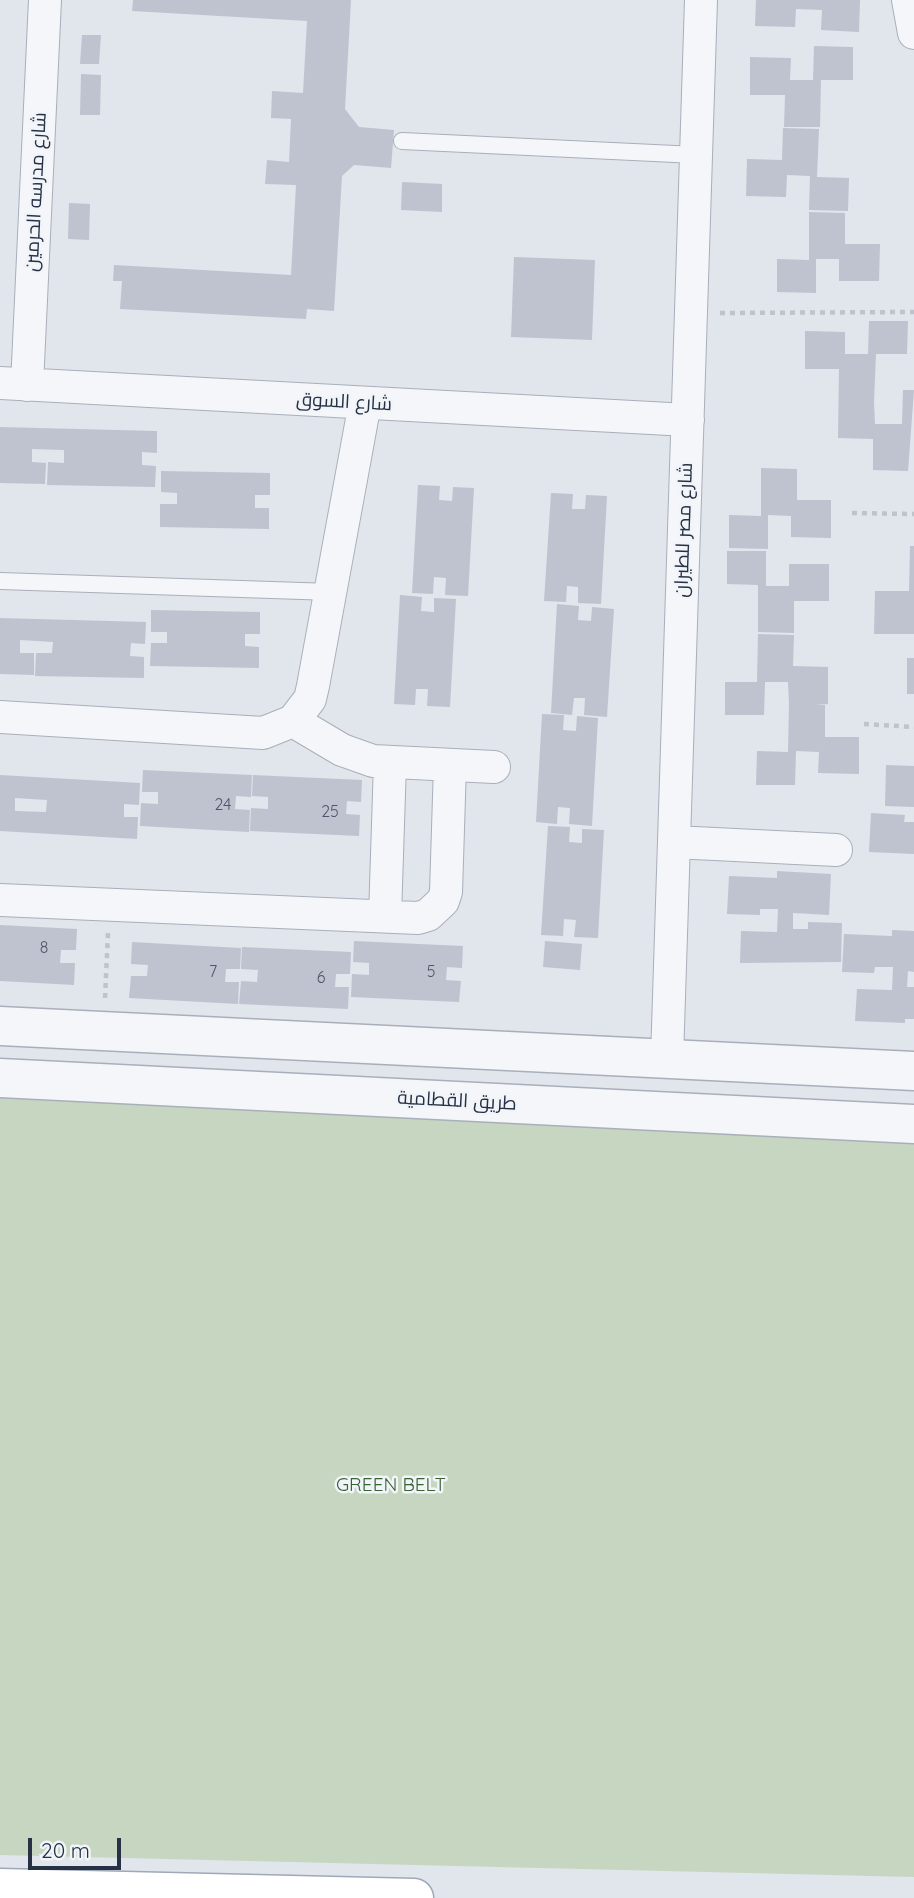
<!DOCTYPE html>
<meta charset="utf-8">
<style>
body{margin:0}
#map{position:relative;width:914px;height:1898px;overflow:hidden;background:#e1e5ec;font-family:Quicksand,sans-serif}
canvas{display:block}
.scale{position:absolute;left:28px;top:1838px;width:93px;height:32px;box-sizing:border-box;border:4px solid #273145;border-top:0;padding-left:9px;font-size:21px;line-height:24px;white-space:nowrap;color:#273145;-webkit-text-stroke:5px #f1f4f8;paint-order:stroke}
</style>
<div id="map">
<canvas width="914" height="1898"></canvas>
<div class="scale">20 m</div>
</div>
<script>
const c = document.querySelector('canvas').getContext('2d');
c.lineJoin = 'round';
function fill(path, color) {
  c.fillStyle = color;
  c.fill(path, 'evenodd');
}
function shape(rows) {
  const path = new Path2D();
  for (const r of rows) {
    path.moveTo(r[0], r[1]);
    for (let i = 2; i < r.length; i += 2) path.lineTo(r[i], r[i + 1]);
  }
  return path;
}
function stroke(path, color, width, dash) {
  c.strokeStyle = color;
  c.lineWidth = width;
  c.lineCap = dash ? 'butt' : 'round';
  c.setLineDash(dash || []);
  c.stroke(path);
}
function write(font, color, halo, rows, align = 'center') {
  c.font = font + ' Quicksand,Cairo,sans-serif';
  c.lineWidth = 5;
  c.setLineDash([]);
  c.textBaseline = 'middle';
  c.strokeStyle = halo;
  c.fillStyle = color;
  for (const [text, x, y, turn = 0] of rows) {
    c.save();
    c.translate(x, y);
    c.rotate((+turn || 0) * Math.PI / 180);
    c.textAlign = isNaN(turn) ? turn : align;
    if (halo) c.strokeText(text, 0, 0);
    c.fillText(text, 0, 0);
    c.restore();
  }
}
const green = shape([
 [0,1082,914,1134,914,1877,0,1855]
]);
const building = shape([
 [133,0,351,0,345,109,359,127,394,130,391,168,354,165,342,176,334,311,307,309,306,319,120,309,122,281,113,281,114,265,291,275,296,185,265,184,267,160,289,162,291,119,271,118,272,91,303,93,307,21,132,11],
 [756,0,860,0,859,32,821,30,822,10,796,9,795,27,755,26],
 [82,35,101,35,99,64,80,64],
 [814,46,853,47,853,80,821,80,820,127,784,127,785,95,750,95,750,57,791,58,790,80,813,80],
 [81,74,101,75,100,115,80,115],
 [783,128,819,129,817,177,849,178,848,211,809,210,810,176,787,175,786,197,746,196,747,159,782,160],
 [402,182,442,184,442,212,401,210],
 [69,203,90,204,89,240,68,239],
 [809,212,845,213,845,244,880,244,879,281,839,281,839,259,816,259,816,293,777,292,777,259,809,260],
 [514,257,595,260,592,340,511,337],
 [869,321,908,321,907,354,876,354,874,402,875,424,902,424,903,390,914,390,908,471,873,470,873,439,838,438,839,369,805,369,805,331,845,332,845,354,868,354],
 [0,427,157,431,157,453,142,452,142,465,156,466,155,487,47,485,48,462,64,463,64,450,32,449,32,462,46,463,45,484,0,483],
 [761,468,797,469,797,500,831,500,831,538,791,537,791,516,768,515,768,549,729,548,729,515,761,516],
 [161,471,270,473,270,495,255,495,255,508,269,508,269,529,160,527,160,504,177,504,177,493,161,492],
 [418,485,440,486,439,500,452,501,453,487,474,488,468,596,445,595,446,578,434,577,433,594,412,593],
 [551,493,573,494,572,509,585,509,586,495,607,496,601,604,578,603,578,587,567,586,566,602,544,601],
 [910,546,914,546,914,634,874,634,875,591,909,591],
 [727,551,766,551,766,586,789,586,789,564,829,564,829,601,794,601,794,633,758,632,758,585,727,584],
 [400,595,422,597,421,611,434,612,434,598,456,599,450,707,427,706,428,689,416,689,415,705,394,704],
 [557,604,579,606,578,620,591,621,592,607,614,609,607,717,584,715,585,698,574,698,572,715,551,713],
 [151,610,260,612,260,634,245,634,245,646,259,647,259,668,150,666,151,643,167,643,167,632,151,632],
 [0,618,146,622,145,644,131,643,130,656,144,657,144,678,35,676,36,653,52,653,53,642,20,640,20,653,34,653,34,675,0,674],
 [758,634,794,635,793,666,828,667,828,704,815,705,825,705,825,737,859,737,859,774,818,773,819,752,796,751,795,785,756,785,757,751,788,752,789,704,788,682,765,682,764,715,725,715,725,682,757,682],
 [907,658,914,658,914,694,907,694],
 [542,714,564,715,563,730,576,731,577,716,598,718,592,826,569,824,570,808,558,807,557,824,536,822],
 [886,765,914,766,914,807,885,806],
 [143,770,252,775,251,797,236,796,235,809,250,810,249,832,140,826,141,803,158,804,158,792,142,792],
 [0,775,140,783,139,805,124,804,124,817,138,817,137,839,0,831],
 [15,798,47,800,46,812,15,811],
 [253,775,362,780,361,802,347,801,346,814,360,815,359,836,250,831,251,808,268,809,268,797,252,796],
 [871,813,905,815,904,822,914,822,914,854,869,852],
 [548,826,570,827,569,842,582,843,582,829,604,830,598,938,574,937,576,920,564,919,563,936,541,935],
 [777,871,831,874,829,915,793,913,793,929,808,929,808,922,842,923,841,962,740,963,741,931,777,932,778,909,760,909,760,915,727,914,729,876,777,878],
 [0,925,77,929,76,950,61,950,60,963,75,963,74,985,0,981],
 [892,930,914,931,914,972,908,971,907,987,914,987,914,1019,905,1019,905,1023,855,1021,857,989,892,990,893,967,875,967,874,973,842,972,844,934,892,936],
 [354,941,463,946,462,968,447,967,446,980,461,981,459,1002,351,997,352,974,369,975,369,963,353,962],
 [545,941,582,944,580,970,543,967],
 [132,942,241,948,240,969,226,969,225,982,239,982,238,1004,129,998,131,976,147,976,148,965,131,964],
 [242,947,351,952,350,974,336,974,335,987,349,987,348,1009,239,1004,241,981,257,982,258,970,241,969]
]);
const path = shape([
 [720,313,914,312],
 [852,513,914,514],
 [864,724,914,727],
 [105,998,108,933]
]);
const service = shape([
 [402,141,696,155],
 [0,581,332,592]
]);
const minor = shape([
 [908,0,914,33],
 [0,383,688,420],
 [27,385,45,0],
 [0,717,263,733,293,721,310,699,313,686,365,403],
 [293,721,342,750,373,761,494,767],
 [674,842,836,850],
 [0,900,418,918,428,915,443,901,446,892,450,765],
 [385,916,390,763],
 [667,1059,701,0]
]);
const tertiary = shape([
 [0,1026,914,1071],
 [0,1078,914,1124]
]);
const primary = shape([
 [0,1888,414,1898]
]);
const numberNames = [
 ["24",223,805],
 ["25",330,812],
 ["8",44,948],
 ["7",213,972],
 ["5",431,972],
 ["6",321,978]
];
const streetNames = [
 ["شارع مدرسه الحرمين",36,192,-87],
 ["شارع السوق",344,402,3],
 ["شارع مصر للطيران",684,530,-88],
 ["طريق القطامية",457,1101,3]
];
const parkNames = [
 ["GREEN BELT",391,1485]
];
fill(green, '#c6d6c1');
fill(building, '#bec3cf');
stroke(service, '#a9afba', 18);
stroke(minor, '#a9afba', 34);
stroke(tertiary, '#a9afba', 41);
stroke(primary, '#9fa8b9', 41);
stroke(path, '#bfc3ca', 4.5, [5, 5]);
stroke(service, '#f5f6f9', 16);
stroke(minor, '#f5f6f9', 32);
stroke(tertiary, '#f5f6f9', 38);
stroke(primary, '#fff', 38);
write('16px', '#4d5668', null, numberNames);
write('19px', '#273145', '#f1f4f8', streetNames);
write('19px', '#396333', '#f1f4f8', parkNames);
</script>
